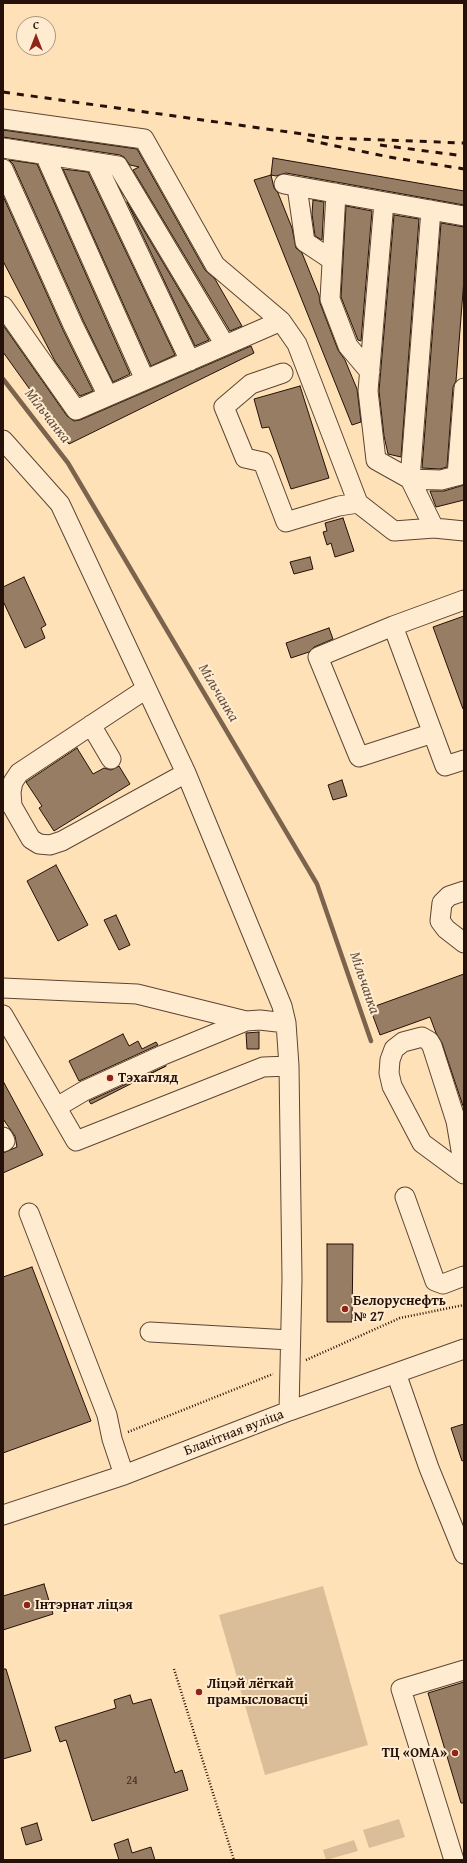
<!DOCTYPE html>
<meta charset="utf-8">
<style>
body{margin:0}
#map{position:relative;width:467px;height:1863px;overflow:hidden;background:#ffe1b7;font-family:"Gentium Book Plus",serif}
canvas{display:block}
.frame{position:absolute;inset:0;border:4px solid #251109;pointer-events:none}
.north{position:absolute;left:16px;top:16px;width:40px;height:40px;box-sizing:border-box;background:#ffecd0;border:1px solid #a89480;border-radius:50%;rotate:0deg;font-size:11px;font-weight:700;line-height:16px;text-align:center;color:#251109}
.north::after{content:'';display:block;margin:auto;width:14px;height:18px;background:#8f2418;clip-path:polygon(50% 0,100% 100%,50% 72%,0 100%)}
</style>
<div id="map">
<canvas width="467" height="1863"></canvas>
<div class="frame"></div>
<div class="north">С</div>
</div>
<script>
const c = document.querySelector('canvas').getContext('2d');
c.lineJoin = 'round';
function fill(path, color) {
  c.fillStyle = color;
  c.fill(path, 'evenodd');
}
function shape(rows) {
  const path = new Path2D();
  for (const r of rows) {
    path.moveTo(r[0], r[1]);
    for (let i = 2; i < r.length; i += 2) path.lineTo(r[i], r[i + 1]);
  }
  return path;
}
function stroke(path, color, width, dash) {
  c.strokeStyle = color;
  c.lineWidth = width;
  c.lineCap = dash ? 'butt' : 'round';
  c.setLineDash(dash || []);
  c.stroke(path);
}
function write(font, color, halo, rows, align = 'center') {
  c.font = font + ' "Gentium Book Plus",serif';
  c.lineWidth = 4;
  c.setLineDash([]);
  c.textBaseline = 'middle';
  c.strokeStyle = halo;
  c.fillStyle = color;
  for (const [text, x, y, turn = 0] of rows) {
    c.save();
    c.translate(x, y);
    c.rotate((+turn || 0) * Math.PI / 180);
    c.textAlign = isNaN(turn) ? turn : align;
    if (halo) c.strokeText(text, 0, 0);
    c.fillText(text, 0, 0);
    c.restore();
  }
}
const green = shape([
 [323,1586,368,1745,265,1775,219,1615],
 [399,1819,405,1837,369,1848,363,1830],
 [354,1840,358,1851,326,1860,323,1850]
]);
const stream = shape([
 [3,379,68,463,317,884,371,1041]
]);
const building = shape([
 [3,130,137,149,205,270,215,279,242,326,230,331,133,170,139,167,130,165,124,157,120,155,3,137,3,130],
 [273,158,464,191,464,205,286,173,276,176,271,175,273,158],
 [9,160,37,164,130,374,113,382,83,320,13,164,9,160],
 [63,169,88,172,175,355,151,366,63,169],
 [271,175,274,188,278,193,292,228,296,248,302,253,319,295,320,303,338,350,345,360,357,389,361,422,352,425,254,180,271,175],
 [3,196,63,330,93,391,80,396,55,361,3,261,3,196],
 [313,200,324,202,322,240,315,236,312,214,313,200],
 [127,202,209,340,195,346,127,202],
 [346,206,372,211,361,341,358,340,341,297,346,206],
 [394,215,419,219,401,457,388,454,384,436,379,391,394,215],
 [441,223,464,227,464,279,456,381,453,387,447,467,440,469,422,468,441,223],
 [3,325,67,416,74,421,80,420,251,346,254,353,69,444,3,352,3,325],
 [300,386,329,478,291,489,269,427,262,428,254,399,300,386],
 [464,485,464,500,436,507,430,491,444,491,464,485],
 [343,518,354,551,335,557,331,543,327,545,323,532,327,531,325,523,343,518],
 [310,557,313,569,294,574,290,562,310,557],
 [24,577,46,625,41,628,45,638,25,648,3,601,3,587,24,577],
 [464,616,464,709,463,709,433,627,464,616],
 [329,628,333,639,314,647,309,652,291,658,286,643,329,628],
 [77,748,93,774,104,768,111,770,119,766,130,784,54,831,39,808,42,806,26,782,77,748],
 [342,780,347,796,333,800,328,785,342,780],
 [56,865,88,925,58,941,27,881,56,865],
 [116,915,130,945,119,950,104,920,116,915],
 [464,974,464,1105,463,1106,442,1043,436,1033,430,1017,380,1035,370,1008,464,974],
 [259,1032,259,1049,247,1049,246,1033,259,1032],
 [123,1034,129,1046,138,1041,142,1049,156,1042,158,1045,79,1081,69,1061,123,1034],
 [166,1066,91,1104,89,1101,166,1066],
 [3,1081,43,1155,3,1173,3,1153,17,1147,15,1136,3,1119,3,1081],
 [327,1244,353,1244,352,1322,327,1322,327,1244],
 [32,1267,91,1421,3,1453,3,1277,32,1267],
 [464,1424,464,1460,462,1461,451,1428,464,1424],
 [44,1584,53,1614,3,1630,3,1596,44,1584],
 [3,1669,6,1669,31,1751,3,1759,3,1669],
 [464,1682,464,1803,461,1803,428,1693,464,1682],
 [130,1695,133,1704,151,1699,175,1773,182,1770,188,1790,92,1821,66,1740,60,1742,55,1727,116,1708,114,1700,130,1695],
 [37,1823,42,1840,26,1845,21,1828,37,1823],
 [128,1839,132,1853,151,1847,155,1860,119,1860,114,1844,128,1839]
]);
const path = shape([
 [306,1360,400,1318,464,1305],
 [128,1432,273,1374],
 [174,1669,234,1860]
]);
const minor = shape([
 [3,119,144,139,215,265,281,321,297,344,358,503,394,531,434,528,464,531],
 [3,148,118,166,225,345],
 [45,155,145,380],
 [96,163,190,361],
 [3,169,73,325,108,396],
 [284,184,464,216],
 [297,187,305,242,332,260],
 [336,193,330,299,348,346,370,372],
 [384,202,368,391,376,460,410,479,441,480,464,474],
 [431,210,410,479,434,528],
 [3,306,76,410,281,321],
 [283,373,251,384,224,407,245,458,263,462,286,522,339,506,358,503],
 [3,440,60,504,186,773,282,1006,286,1023,289,1066,292,1279,289,1411],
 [457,476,464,388],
 [464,600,393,626,445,766,464,760],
 [393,626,318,657,359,757,433,733],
 [146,689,19,773,13,782,11,792,12,806,31,839,39,844,50,845,62,841,186,773],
 [91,725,111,759],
 [464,891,449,896,442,903,440,921,446,929,464,943],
 [3,988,137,994,246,1021,260,1020,286,1023],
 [3,1015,76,1141,263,1067,289,1066],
 [57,1107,84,1091,163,1055,246,1021],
 [3,1137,5,1141,3,1142],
 [464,1168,456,1121,432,1046,429,1041,422,1037,403,1042,394,1049,390,1060,389,1073,392,1086,422,1143,464,1174],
 [405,1197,435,1281,443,1284,464,1276],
 [29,1213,107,1415,112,1439,124,1475],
 [150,1332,290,1340],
 [396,1373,429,1468,464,1554],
 [3,1515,124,1475,289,1411,464,1349],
 [454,1860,401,1689,464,1670]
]);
const rail = shape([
 [3,92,331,138,464,143],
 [307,140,389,157,464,169],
 [380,145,464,156]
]);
const markers = [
 [110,1078,4,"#8f2418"],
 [345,1309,4,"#8f2418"],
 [27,1605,4,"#8f2418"],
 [199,1692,4,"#8f2418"],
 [455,1753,4,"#8f2418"]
];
const numberNames = [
 ["24",132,1781]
];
const poiNames = [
 ["Тэхагляд",118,1078],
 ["Белоруснефть",353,1301],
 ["№ 27",353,1317],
 ["Інтэрнат ліцэя",35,1605],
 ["Ліцэй лёгкай",207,1684],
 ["прамысловасці",207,1700],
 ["ТЦ «ОМА»",447,1753,"right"]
];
const streetNames = [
 ["Блакітная вуліца",234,1433,-21]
];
const waterNames = [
 ["Мільчанка",47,416,52],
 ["Мільчанка",218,693,59],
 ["Мільчанка",364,983,71]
];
fill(green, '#dabe99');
stroke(stream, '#7b634e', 4.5);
fill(building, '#967d63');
stroke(building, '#251109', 1);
stroke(minor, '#5c4534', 21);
stroke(path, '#251109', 2.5, [1, 2]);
stroke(minor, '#ffecd0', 19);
stroke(rail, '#251109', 3, [7, 7]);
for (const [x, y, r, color] of markers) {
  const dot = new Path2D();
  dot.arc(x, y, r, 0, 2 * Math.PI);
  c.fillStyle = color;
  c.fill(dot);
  stroke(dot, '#ffecd0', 1.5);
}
write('12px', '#412c20', null, numberNames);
write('bold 14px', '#251109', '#ffecd0', poiNames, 'left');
write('14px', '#251109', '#ffecd0', streetNames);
write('italic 15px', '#664f3d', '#ffecd0', waterNames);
</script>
